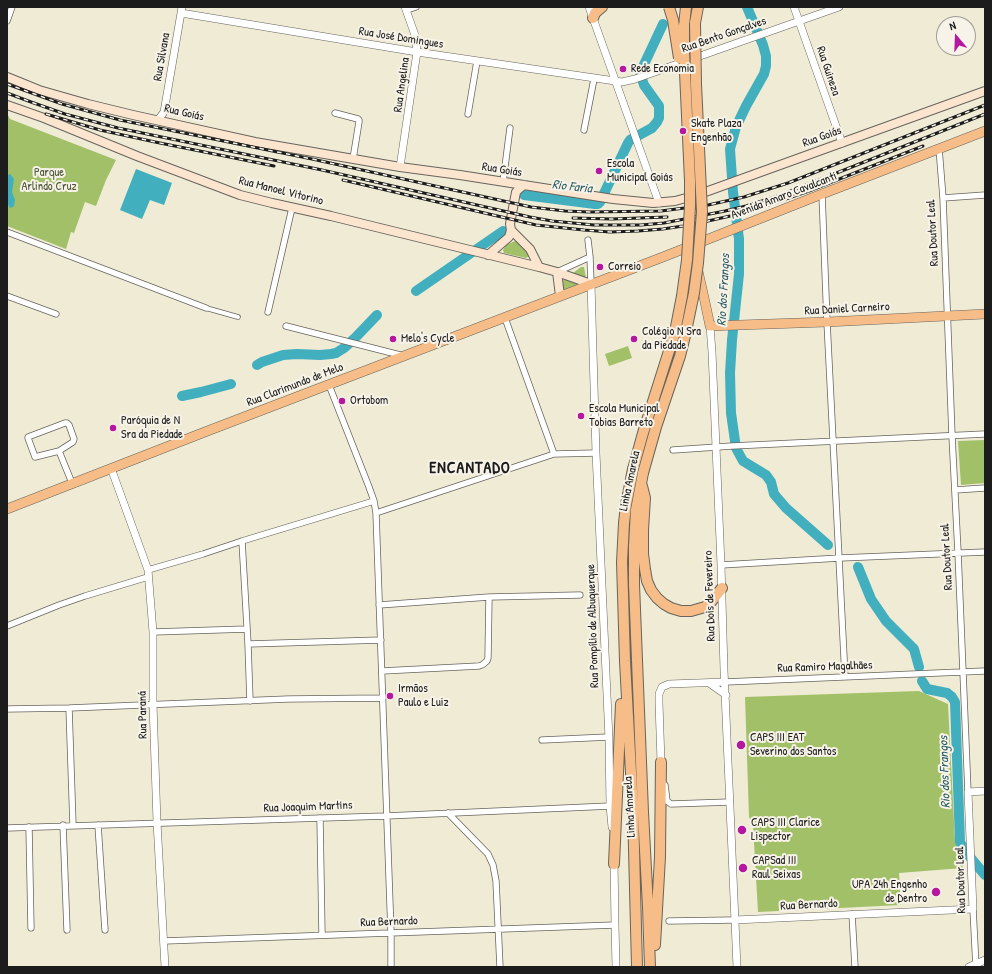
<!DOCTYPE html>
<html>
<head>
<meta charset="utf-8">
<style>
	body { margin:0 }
	#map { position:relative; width:992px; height:974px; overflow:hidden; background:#f0ebd5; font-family:"Patrick Hand",sans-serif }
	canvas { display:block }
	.frame { position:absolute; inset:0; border:8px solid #1c1c1c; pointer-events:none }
	.north { position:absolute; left:936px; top:16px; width:40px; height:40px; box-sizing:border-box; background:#f7f3e8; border:1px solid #9f9d96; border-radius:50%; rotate:341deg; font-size:11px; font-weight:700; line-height:16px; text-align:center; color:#1c1c1c }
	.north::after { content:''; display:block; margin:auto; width:14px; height:18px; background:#b5179e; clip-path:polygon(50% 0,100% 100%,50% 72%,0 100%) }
</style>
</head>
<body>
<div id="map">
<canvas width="992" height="974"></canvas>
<div class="frame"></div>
<div class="north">N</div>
</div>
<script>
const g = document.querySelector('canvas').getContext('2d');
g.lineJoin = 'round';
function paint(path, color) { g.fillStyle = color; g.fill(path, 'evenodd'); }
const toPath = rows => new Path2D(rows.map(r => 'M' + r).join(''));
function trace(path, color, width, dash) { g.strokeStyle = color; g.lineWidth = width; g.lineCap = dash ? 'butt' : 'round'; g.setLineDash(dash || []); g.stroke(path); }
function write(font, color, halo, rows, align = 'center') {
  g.font = font + ' "Patrick Hand",sans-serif'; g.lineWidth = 4; g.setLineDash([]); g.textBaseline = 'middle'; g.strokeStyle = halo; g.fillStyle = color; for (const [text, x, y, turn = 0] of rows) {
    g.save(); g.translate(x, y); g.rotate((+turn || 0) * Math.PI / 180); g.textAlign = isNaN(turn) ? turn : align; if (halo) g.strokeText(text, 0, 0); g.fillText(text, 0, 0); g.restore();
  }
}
const green = toPath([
	[7,113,10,119,116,160,106,180,96,206,85,202,74,233,71,232,66,249,7,226],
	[515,241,518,242,529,254,528,257,526,258,504,253,503,250,506,245],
	[581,267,584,267,586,278,579,286,564,291,563,290,561,282],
	[628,346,632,358,609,366,605,354],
	[985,440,985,483,961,485,958,441],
	[919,691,948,704,955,841,963,868,899,873,901,905,758,912,753,825,749,817,745,697]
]);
const water = toPath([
	[136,169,172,183,164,205,150,200,142,219,120,210],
	[10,174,14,179,12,192,15,200,14,206,11,208,9,207,9,206,7,203,7,178,8,175]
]);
const river = toPath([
	[747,7,763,45,766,56,766,66,764,74,746,106,736,127,730,149,733,192,739,239,739,274,732,340,730,373,731,413,736,448,743,461,766,475,771,482,774,494,786,508,828,545],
	[524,195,595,204,598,204,600,202,628,143,630,140,652,128,657,122,659,118,659,106,644,85,640,73,663,24],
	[416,291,503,231],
	[257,365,262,362,283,355,297,354,320,355,331,354,336,353,344,348,355,338,377,315],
	[182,396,201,392,231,384],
	[858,567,871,599,886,621,914,649,919,667],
	[922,681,927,689,947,693,952,697,955,702,960,842,964,850,985,875]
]);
const pedestrian = toPath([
	[206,308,238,317]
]);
const minor = toPath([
	[407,10,416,7],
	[7,21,12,7],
	[335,113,358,119,359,120,359,122,353,159],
	[468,114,477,61],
	[584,130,594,79],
	[939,148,943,198,952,436,958,552,968,792],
	[503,182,510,128],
	[822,194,827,322,845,677],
	[943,198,985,195],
	[7,232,206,308],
	[588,240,590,257,591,284],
	[557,272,590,257],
	[7,296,56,314],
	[268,312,292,208],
	[505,318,554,454],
	[286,326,404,356],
	[329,385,369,487,374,501,376,513,391,933,391,967],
	[65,423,67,423,69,425,74,439,73,442,59,451,35,457,28,438,28,437,65,423],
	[673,450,732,446,985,434],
	[59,451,72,483],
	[955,490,985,488],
	[376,513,554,454,596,453],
	[242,541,248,644,250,701],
	[721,565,840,558,985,552],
	[148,570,203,554,242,541,374,501],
	[379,605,489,597,580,595],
	[7,626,59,605,85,596,148,577],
	[153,632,247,629],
	[248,644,381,640],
	[382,671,479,666,482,665,487,661,488,658,489,597],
	[725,682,985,671],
	[69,708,73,825],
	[7,709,69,708,288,699,383,698],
	[542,740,609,737],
	[665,785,667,801,671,804,730,802],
	[448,813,488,854,493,865,496,881,500,967],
	[320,818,322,935],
	[63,825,67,930],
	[98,825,105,930],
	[29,827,31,928],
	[7,828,386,816,610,806],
	[973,909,976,967],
	[852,914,855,967],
	[669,921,735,920],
	[164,941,615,925]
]);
const tertiary = toPath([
	[589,7,659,203],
	[794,7,842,143],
	[181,13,417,52,622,82,635,79,839,7],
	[158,120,164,112,182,7],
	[400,167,417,52,416,38,405,7],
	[591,284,596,453,609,739,610,806,612,827],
	[710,326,712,352,716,447,721,565,724,670,737,967],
	[111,468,148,570,153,632,153,704,157,822,165,967],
	[709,683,726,695],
	[661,762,659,703,659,694,662,687,669,684,725,682],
	[614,859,615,925,616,967],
	[735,920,973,909,968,792,985,791],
	[969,967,985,960]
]);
const secondary = toPath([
	[7,77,39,90,88,104,133,115,255,142,400,167,460,175,613,199,653,203,675,201,697,195,985,91],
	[7,105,44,118,137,156,240,195,272,203,331,216,539,267,557,272,591,284],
	[511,230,530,249,539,267],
	[488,255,509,237,511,230,510,224,516,192,520,188,524,185],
	[557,272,560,296]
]);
const primary = toPath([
	[698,271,705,302,710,326,827,322,985,314],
	[7,509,210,430,663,257,822,194,985,131]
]);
const motorway = toPath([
	[593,18,595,13,602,7],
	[695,23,698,7],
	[684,25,686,7],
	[633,469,626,505,624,523,622,562,625,661,633,810,637,967],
	[643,473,636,510,634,546,634,584,643,812,648,907,650,967],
	[642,486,645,498,643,530,643,554,645,569,647,581,651,590,657,598,664,604,671,608,681,611,691,611,705,607,711,602,722,588],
	[614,864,621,704],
	[655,945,660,857,661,762]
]);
const rail = toPath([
	[7,84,62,104,120,120,312,159,531,207,565,211,589,212,661,211,708,205,744,197,788,183,985,105],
	[7,93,31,102,65,114,118,128,322,170,530,217,552,221,594,225,641,225,664,223,725,211,746,206,778,196,819,180,985,114],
	[46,114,100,130,155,142,274,166],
	[343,180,536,225,584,230,610,232,638,231,663,229,683,226,708,221,748,212,809,191,923,146],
	[573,218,612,219,667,217]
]);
const motorwayBridge = toPath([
	[669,7,673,20,679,58],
	[633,469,643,433,675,332,682,296,687,260,690,206,690,181,684,51,684,25],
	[643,473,656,427,680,356,685,336,694,293,698,263,702,212,696,84,695,23]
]);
const markers = [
	[623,69,4,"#b5179e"],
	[683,131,4,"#b5179e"],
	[599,171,4,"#b5179e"],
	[600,267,4,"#b5179e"],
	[393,339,4,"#b5179e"],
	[634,339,4,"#b5179e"],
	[342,401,4,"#b5179e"],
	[581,416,4,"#b5179e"],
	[113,428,4,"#b5179e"],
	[390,696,4,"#b5179e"],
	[741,745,5,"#b5179e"],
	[742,830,5,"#b5179e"],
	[743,868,5,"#b5179e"],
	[936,892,5,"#b5179e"]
];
const streetNames = [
	["Rua Bento Gonçalves",724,35,-19],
	["Rua José Domingues",401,38,9],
	["Rua Silvana",162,57,-80],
	["Rua Guineza",828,71,71],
	["Rua Angelina",402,85,-82],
	["Rua Goiás",184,113,13],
	["Rua Goiás",822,137,-20],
	["Rua Goiás",502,170,9],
	["Rua Manoel Vitorino",281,191,14],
	["Avenida Amaro Cavalcanti",784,196,-21],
	["Rua Doutor Leal",933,233,-93],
	["Rua Daniel Carneiro",847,309,-3],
	["Rua Clarimundo de Melo",295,385,-21],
	["Linha Amarela",630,481,-78],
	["Rua Doutor Leal",947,557,-93],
	["Rua Dois de Fevereiro",710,596,-92],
	["Rua Pompílio de Albuquerque",593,626,-92],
	["Rua Ramiro Magalhães",825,667,-2],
	["Rua Paraná",143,715,-91],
	["Rua Joaquim Martins",308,807,-2],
	["Linha Amarela",630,807,-93],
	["Rua Doutor Leal",961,880,-92],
	["Rua Bernardo",809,905,-3],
	["Rua Bernardo",389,922,-2]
];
const poiNames = [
	["Rede Economia",631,69],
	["Skate Plaza",691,124],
	["Engenhão",691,138],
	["Escola",607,164],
	["Municipal Goiás",607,178],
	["Correio",608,267],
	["Colégio N Sra",642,332],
	["da Piedade",642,346],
	["Melo's Cycle",401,339],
	["Ortobom",350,401],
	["Escola Municipal",589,409],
	["Tobias Barreto",589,423],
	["Paróquia de N",121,421],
	["Sra da Piedade",121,435],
	["Irmãos",398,689],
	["Paulo e Luiz",398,703],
	["CAPS III EAT",750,738],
	["Severino dos Santos",750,752],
	["CAPS III Clarice",751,823],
	["Lispector",751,837],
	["CAPSad III",752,861],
	["Raul Seixas",752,875],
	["UPA 24h Engenho",927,885,"right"],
	["de Dentro",927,899,"right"]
];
const parkNames = [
	["Parque",49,173],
	["Arlindo Cruz",49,187]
];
const waterNames = [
	["Rio Faria",572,187,6],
	["Rio dos Frangos",724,290,-87],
	["Rio dos Frangos",945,772,-92]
];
const districtNames = [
	["ENCANTADO",470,469]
];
paint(green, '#a1c068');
paint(water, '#42afbf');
trace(river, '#42afbf', 10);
trace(pedestrian, '#66645d', 5.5);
trace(minor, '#66645d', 7);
trace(tertiary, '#66645d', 8);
trace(secondary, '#66645d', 10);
trace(primary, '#66645d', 10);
trace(motorway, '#66645d', 12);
trace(pedestrian, '#fff', 4);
trace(minor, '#fff', 5.5);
trace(tertiary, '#fff', 7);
trace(secondary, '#fce5cf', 8);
trace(primary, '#f7bd88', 9);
trace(motorway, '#f7bd88', 10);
trace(rail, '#1c1c1c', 3);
trace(rail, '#f7f3e8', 1.5, [4.5]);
trace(motorwayBridge, '#66645d', 12, []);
trace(motorwayBridge, '#f7bd88', 10);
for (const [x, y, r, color] of markers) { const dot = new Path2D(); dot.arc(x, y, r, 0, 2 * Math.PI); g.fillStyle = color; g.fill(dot); trace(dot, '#f7f3e8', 1.5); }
write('12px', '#1c1c1c', '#f7f3e8', streetNames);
write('12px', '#1c1c1c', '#f7f3e8', poiNames, 'left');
write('12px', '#4b5537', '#f7f3e8', parkNames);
write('italic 13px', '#2d5e65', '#f7f3e8', waterNames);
g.letterSpacing = '1px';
write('bold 16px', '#1c1c1c', '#f7f3e8', districtNames);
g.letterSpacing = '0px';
</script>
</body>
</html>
